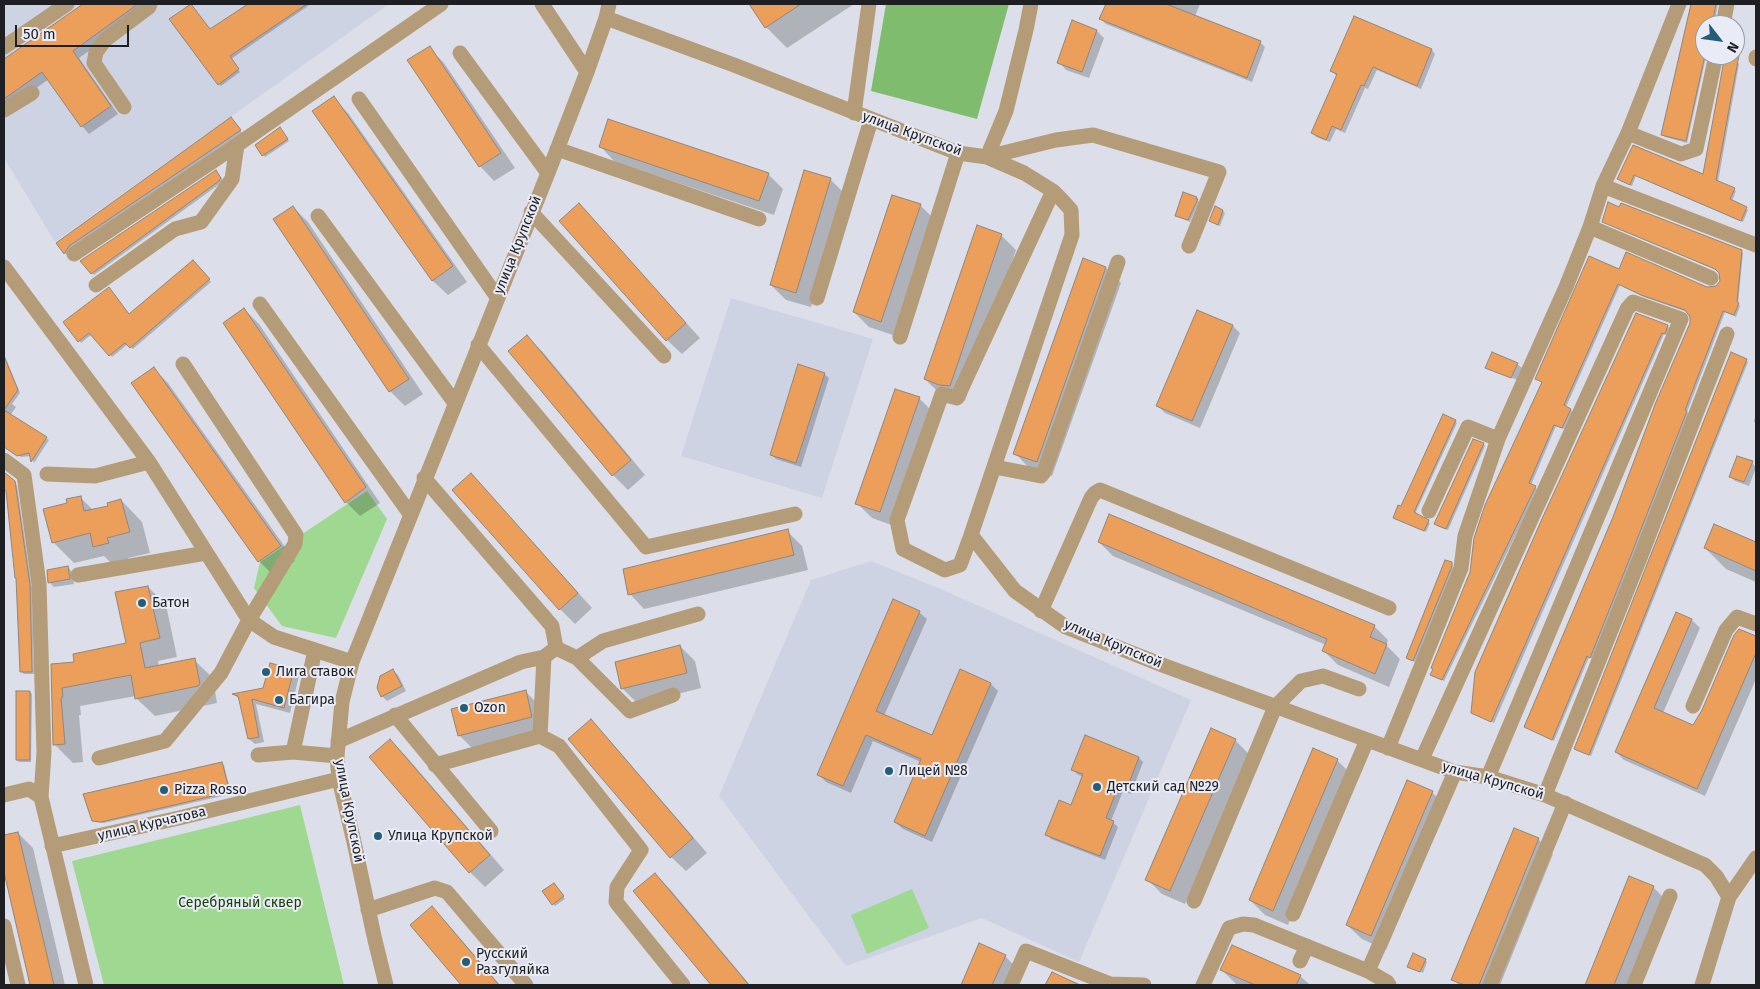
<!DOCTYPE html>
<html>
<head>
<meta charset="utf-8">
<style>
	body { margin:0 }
	#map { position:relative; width:1760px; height:989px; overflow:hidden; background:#dcdfe9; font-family:"Fira Sans",sans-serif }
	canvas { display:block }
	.frame { position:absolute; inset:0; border:5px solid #1e1f23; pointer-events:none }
	.north { position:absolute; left:1695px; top:15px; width:50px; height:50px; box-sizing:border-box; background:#e9ecf6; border:1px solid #989aa2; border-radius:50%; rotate:120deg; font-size:14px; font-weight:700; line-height:20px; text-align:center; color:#1e1f23 }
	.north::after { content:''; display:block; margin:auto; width:18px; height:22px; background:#235e76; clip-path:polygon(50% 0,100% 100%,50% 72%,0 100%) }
	.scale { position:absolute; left:15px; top:25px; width:114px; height:22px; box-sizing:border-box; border:2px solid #1e1f23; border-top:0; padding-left:6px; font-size:15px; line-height:18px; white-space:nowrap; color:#1e1f23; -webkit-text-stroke:4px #e9ecf6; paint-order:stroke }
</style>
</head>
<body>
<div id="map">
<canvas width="1760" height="989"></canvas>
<div class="frame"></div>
<div class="north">N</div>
<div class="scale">50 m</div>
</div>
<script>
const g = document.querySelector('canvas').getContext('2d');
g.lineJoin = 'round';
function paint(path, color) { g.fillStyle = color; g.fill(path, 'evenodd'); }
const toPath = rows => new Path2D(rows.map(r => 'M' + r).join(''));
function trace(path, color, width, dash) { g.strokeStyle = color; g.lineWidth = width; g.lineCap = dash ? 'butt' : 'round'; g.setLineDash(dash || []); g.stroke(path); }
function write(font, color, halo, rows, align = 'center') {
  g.font = font + ' "Fira Sans",sans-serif'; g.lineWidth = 4; g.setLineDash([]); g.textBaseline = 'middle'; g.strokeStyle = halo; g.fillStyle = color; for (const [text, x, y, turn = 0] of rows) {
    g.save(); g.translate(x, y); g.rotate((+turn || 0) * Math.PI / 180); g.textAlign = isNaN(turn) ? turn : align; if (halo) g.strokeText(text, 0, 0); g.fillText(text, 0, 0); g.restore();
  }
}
const built = toPath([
	[4,4,389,4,55,242,4,158],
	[731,298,873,339,822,498,681,456],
	[871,561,943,590,1191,700,1079,962,982,918,846,966,719,796,811,580]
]);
const green = toPath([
	[367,491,387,519,336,638,282,626,254,588,260,562],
	[300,805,344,985,104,985,72,861],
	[912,889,929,928,867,954,851,915]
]);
const forest = toPath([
	[886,4,1009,4,977,119,871,91]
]);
const shadow = toPath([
	[85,4,141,4,146,10,79,58,118,114,89,134,82,126,49,79,4,111,4,60],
	[250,4,311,4,231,59,240,72,221,86,219,84,210,31],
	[750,4,854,4,787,48,766,27],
	[1107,4,1200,4,1195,16,1260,42,1265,47,1252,82,1106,24,1101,19],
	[1692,4,1718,4,1714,25,1705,25,1705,55,1709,55,1708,58,1706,57,1687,143,1665,137,1663,135],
	[1354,17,1432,50,1435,54,1421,89,1377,70,1368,89,1365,88,1345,133,1336,129,1330,142,1316,137,1313,133,1337,76,1331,71],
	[1097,31,1104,38,1089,78,1066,70,1059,62],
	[429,48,444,63,515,168,494,181,480,166],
	[1726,55,1731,55,1739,64,1718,182,1736,191,1732,201,1748,210,1743,222,1636,176,1632,186,1618,179,1633,147,1704,176],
	[333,98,348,113,467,282,448,295,433,281,314,112],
	[233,121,242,133,71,248,66,255,65,253,57,243],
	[282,131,289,141,265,157,257,145],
	[601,147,768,174,783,189,774,215,615,162],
	[218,174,223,180,221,183,94,275,92,273],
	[830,179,845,194,811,307,786,300,771,285],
	[1196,198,1199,202,1190,222,1176,216],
	[579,205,700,338,682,354,667,340],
	[920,205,935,220,896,336,869,327,854,312],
	[293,207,308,222,423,394,405,406,390,391,275,220],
	[1223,211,1225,213,1220,226,1213,223,1211,221],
	[1603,221,1741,251,1743,253,1738,304,1740,306,1736,317,1725,312,1687,412,1689,414,1633,557,1592,659,1589,657,1554,741,1526,727,1614,518,1657,403,1692,318,1687,312,1644,297,1620,285,1566,407,1573,412,1564,429,1556,426,1531,485,1537,489,1525,516,1444,681,1431,675,1543,382,1537,379,1620,271,1707,288,1717,287,1721,282,1720,273,1718,271],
	[1001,235,1016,250,965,401,955,399,940,394,925,379],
	[193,261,211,282,133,349,128,344,112,357,92,334,81,343,65,322,129,316],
	[1106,268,1121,283,1052,476,1029,468,1015,453],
	[244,309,259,324,380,503,360,516,346,502],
	[1198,311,1233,326,1240,333,1200,428,1165,413,1158,406],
	[1636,314,1670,328,1667,335,1664,334,1494,723,1474,714],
	[527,337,542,351,645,475,628,490,613,475,509,351],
	[4,354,20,393,12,404,16,407,10,416,49,440,34,463,31,456,21,457,4,447],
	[1746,360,1748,362,1591,756,1577,751,1575,749],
	[1517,364,1522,368,1517,380,1491,369,1491,371,1487,367],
	[154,369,168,383,295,561,274,576,259,561],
	[824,374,829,378,801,467,776,459,771,454],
	[919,398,934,413,894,526,872,518,857,503],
	[1756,414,1756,424,1754,421],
	[1455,421,1457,423,1415,514,1430,523,1426,532,1397,519,1401,508],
	[1483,444,1485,446,1448,530,1437,526,1435,524],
	[1752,462,1756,468,1749,486,1735,481,1730,476],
	[4,473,17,485,32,588,34,674,24,674,21,671,18,579,7,482,4,486],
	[471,474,592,608,575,624,560,609],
	[80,497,93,510,109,506,121,500,142,522,150,553,128,558,129,564,115,567,104,556,74,563,53,542,68,504],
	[1715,526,1756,544,1756,582,1726,569,1705,548],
	[787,531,802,546,808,570,644,609,630,594],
	[1099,542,1374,626,1388,640,1386,645,1400,659,1389,687,1338,665,1324,651,1326,645,1113,556],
	[1452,563,1453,568,1415,662,1409,660,1407,658],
	[68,567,72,572,74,584,54,587,50,583],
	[148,587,166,605,177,657,158,661,159,667,194,660,213,678,217,703,155,716,136,698,136,696,80,706,81,715,79,715,83,762,73,763,54,744,52,665,76,663,128,644],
	[919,612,927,619,884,716,932,737,991,684,998,691,932,842,903,829,895,822,921,762,873,741,851,793,826,782,818,774],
	[1692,620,1700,628,1663,713,1694,727,1740,630,1756,638,1756,679,1705,796,1624,760,1616,752],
	[680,646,695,661,701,688,638,704,623,689,616,663],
	[294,670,299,676,290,713,256,704,264,742,255,744,249,739,241,700,234,695,264,689],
	[393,671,398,675,406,691,387,701,382,696],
	[525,691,540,706,546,732,474,750,459,735],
	[30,692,32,694,31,762,19,762,17,760],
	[591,721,606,736,707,853,686,871,671,857],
	[390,740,405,755,504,870,485,887,470,872],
	[1235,740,1250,755,1185,904,1162,894,1147,879],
	[1139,758,1143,762,1131,794,1123,791,1111,821,1118,827,1105,860,1051,839,1047,834,1072,806,1083,777,1077,774,1073,769],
	[1337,760,1352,775,1288,925,1265,915,1250,900],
	[222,763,224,765,231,794,104,823,95,822,93,820],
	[1408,782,1432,792,1447,807,1386,950,1362,939,1347,925],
	[18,833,33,848,65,985,31,985,6,878,4,878,4,837],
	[1538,839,1553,854,1500,985,1459,985,1453,979],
	[655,874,670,889,750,985,712,985,635,891],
	[1630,877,1653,887,1668,902,1634,985,1586,985],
	[555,886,565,899,555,906,553,904],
	[432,908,447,923,500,985,462,985,412,925],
	[980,945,1005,956,1020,971,1013,985,962,985],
	[1425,960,1427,962,1423,973,1409,966],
	[1222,970,1300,976,1310,985,1237,985]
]);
const building = toPath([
	[83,4,138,4,73,51,111,106,81,127,42,72,4,99,4,59,83,4],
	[191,4,210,29,248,4,307,4,230,56,239,69,218,85,169,19,191,4],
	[749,4,801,4,765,28,749,4],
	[1106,4,1166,4,1261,41,1247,78,1099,19,1106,4],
	[1691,4,1716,4,1712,25,1705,25,1705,55,1686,141,1661,135,1691,4],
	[1354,16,1432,49,1417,86,1373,67,1364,86,1361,85,1341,130,1332,126,1326,140,1311,133,1337,74,1330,71,1354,16],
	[1072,20,1097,30,1082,72,1057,63,1072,20],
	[430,46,501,153,479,167,407,60,430,46],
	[1725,55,1739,55,1716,180,1735,188,1730,199,1747,207,1741,221,1634,175,1630,185,1617,179,1633,145,1703,174,1725,55],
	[334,96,453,266,432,281,312,111,334,96],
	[231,117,241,130,69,246,64,254,56,243,231,117],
	[608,119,769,173,759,201,599,147,608,119],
	[280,127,288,139,262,156,255,145,280,127],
	[216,170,221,178,219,181,91,274,80,261,216,170],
	[804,170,831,178,796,293,770,285,804,170],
	[1183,192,1197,197,1196,199,1198,199,1188,220,1175,216,1183,192],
	[892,195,921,204,881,322,853,312,892,195],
	[1608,202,1619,207,1621,203,1742,250,1737,302,1739,303,1734,315,1723,311,1685,410,1687,411,1631,555,1590,658,1587,656,1552,740,1524,727,1613,517,1656,402,1690,323,1690,317,1685,310,1641,295,1618,284,1564,405,1571,409,1562,428,1554,425,1529,483,1536,486,1442,680,1430,675,1433,669,1431,668,1470,572,1474,538,1485,505,1542,382,1535,379,1589,256,1619,269,1626,252,1707,287,1716,286,1720,281,1719,273,1715,269,1602,222,1608,202],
	[579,203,686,323,666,341,559,221,579,203],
	[293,206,409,379,389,392,273,219,293,206],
	[1215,206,1223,210,1218,225,1209,221,1215,206],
	[977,225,1002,234,950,386,939,385,924,379,977,225],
	[1083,258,1106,267,1037,462,1013,454,1083,258],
	[193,260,210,279,130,348,125,343,109,356,89,333,78,342,63,322,109,287,129,314,193,260],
	[244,308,366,487,345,503,223,323,244,308],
	[1197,310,1233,325,1192,421,1156,406,1197,310],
	[1636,313,1668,325,1665,334,1662,333,1491,722,1471,713,1475,672,1541,521,1636,313],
	[527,335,631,460,612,476,508,351,527,335],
	[1492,352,1518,363,1511,378,1485,368,1492,352],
	[1731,352,1747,359,1589,755,1574,749,1731,352],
	[4,356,18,390,4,410,47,437,31,462,29,453,17,456,4,447,4,356],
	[798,364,825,373,796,463,770,455,798,364],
	[154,367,281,546,258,562,131,383,154,367],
	[895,389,920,397,880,512,855,504,895,389],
	[1443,414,1456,420,1414,512,1429,520,1424,531,1393,518,1398,505,1401,506,1443,414],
	[1473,439,1484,443,1446,529,1434,524,1473,439],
	[1737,456,1753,461,1744,482,1729,477,1737,456],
	[4,472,15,481,30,585,32,672,20,672,16,578,15,578,6,491,4,489,4,472],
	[471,473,578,593,559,610,452,490,471,473],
	[81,496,84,511,108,506,107,503,121,499,130,532,107,538,109,543,93,547,90,533,52,543,43,509,67,503,66,499,81,496],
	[1109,514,1375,625,1370,637,1387,644,1375,674,1322,651,1327,639,1098,542,1109,514],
	[1714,524,1756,542,1756,571,1704,548,1714,524],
	[788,529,794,555,628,595,623,569,788,529],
	[1445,560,1452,562,1452,566,1413,661,1406,658,1445,560],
	[68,566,70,579,48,583,47,570,68,566],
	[148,586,160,638,140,643,145,668,195,658,200,684,198,686,135,699,131,675,62,688,63,697,61,698,65,744,53,745,51,664,74,662,73,654,126,643,115,592,148,586],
	[893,599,920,611,876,711,932,735,960,669,991,683,925,836,894,822,921,759,866,735,843,786,817,775,893,599],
	[1676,612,1692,619,1654,708,1693,725,1702,710,1734,635,1739,629,1756,636,1756,653,1697,789,1615,752,1676,612],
	[680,645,687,673,621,689,615,662,680,645],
	[270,663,294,669,284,708,252,699,259,737,248,739,238,696,232,694,263,688,270,663],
	[393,669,402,686,381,697,377,688,380,676,393,669],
	[526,690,532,717,458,736,451,709,526,690],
	[16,691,30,691,30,760,16,760,16,691],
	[591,719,693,838,670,858,568,739,591,719],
	[1211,728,1236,739,1170,891,1145,880,1211,728],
	[1085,735,1139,757,1126,791,1118,787,1106,818,1114,821,1100,856,1045,835,1059,800,1071,805,1083,774,1071,770,1085,735],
	[390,739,490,855,469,873,369,757,390,739],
	[1313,748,1338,759,1273,911,1249,900,1313,748],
	[222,762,230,792,101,822,92,821,83,794,222,762],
	[1407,780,1433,791,1371,936,1346,925,1407,780],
	[1514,828,1539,838,1479,985,1465,985,1451,980,1514,828],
	[18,832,54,985,30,985,4,872,4,835,18,832],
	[655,873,749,985,711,985,633,891,655,873],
	[1629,876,1654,886,1614,985,1585,985,1629,876],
	[554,883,564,896,552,905,542,891,554,883],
	[432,906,499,985,461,985,410,925,432,906],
	[979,943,1006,955,992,985,961,985,979,943],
	[1232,945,1301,975,1296,985,1255,985,1220,970,1232,945],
	[1413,953,1426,959,1420,972,1407,967,1413,953],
	[1052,972,1080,985,1045,985,1052,972]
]);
const minor = toPath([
	[542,4,587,72],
	[606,18,734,65,958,153,987,157,1024,173,1053,191,1061,199,1071,210,1072,235,971,535,1015,591,1066,627,1165,666,1455,772,1488,777,1545,795,1705,865,1716,876,1729,897,1702,985],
	[1723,25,1727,4],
	[4,47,67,4],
	[460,53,548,173],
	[1756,57,1756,59],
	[359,99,497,297],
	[124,107,94,63,96,52,105,40,149,7,150,4],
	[4,110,32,93],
	[854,113,869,4],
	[1628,133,1681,154,1696,149,1716,55],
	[557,149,759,219],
	[987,157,1056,140,1093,135,1219,172,1189,246],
	[987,157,1006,111,1026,30,1031,4],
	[1603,186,1756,245],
	[531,212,664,356],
	[318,216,455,403],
	[1590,227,1711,278],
	[74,254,237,145,441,4],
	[4,267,149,462,249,620,274,637,352,662],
	[96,285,175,229,201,222,232,179,237,145],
	[817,298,871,120],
	[260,304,410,514],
	[900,337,958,153],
	[478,345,646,547,795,514],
	[4,460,24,475,39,584,44,752,41,797],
	[995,467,1041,476,1044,472,1118,262],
	[47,474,95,476,149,462],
	[1429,511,1468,427,1498,439],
	[971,535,960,565,945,570,903,549,897,520,942,394,957,398,1053,191],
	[78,575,206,553],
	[1041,611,1091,498,1095,493,1100,490,1389,608],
	[556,648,577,658,630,711,673,695],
	[577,658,603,641,698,614],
	[1693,706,1726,630,1737,617,1756,624],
	[395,715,491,831],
	[540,736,559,746,641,850,617,887,616,902,683,985],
	[338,741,521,662,544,657,556,648,552,626,424,478],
	[1388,748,1461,568,1465,536,1498,439,1566,287,1590,227,1603,186,1628,133,1679,4],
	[293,752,315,650],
	[258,755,293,752,337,756],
	[99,758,165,741,221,673,249,620,295,544,296,535,183,364],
	[1422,759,1627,309,1633,302,1681,319,1488,777],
	[435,765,540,736,544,657],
	[4,795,29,789,41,797,86,985],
	[1545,795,1640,558,1727,334],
	[52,846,179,818,339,779],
	[1729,897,1756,858],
	[1194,901,1275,707,1301,681,1323,676,1359,689],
	[368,910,435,888,447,892,526,985],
	[1293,914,1367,740],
	[4,926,18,985],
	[1300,961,1307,946],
	[1368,971,1387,982,1389,985],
	[386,985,374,936,354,842,339,779,337,756,342,702,352,662,548,173,587,72,606,18,609,4],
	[1011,985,1026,951,1110,984],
	[1110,985,1110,984,1144,985],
	[1203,985,1229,928,1243,924,1254,925,1368,971,1455,772],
	[1490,985,1565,803],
	[1634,985,1670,896]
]);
const markers = [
	[142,603,5,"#235e76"],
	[266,672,5,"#235e76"],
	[279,700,5,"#235e76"],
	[464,708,5,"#235e76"],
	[889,771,5,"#235e76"],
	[1097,787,5,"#235e76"],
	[164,790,5,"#235e76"],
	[378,836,5,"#235e76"],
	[466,962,5,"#235e76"]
];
const streetNames = [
	["улица Крупской",912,134,20],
	["улица Крупской",518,245,-68],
	["улица Крупской",1113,644,23],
	["улица Крупской",1493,781,16],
	["улица Крупской",349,811,79],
	["улица Курчатова",152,824,-13]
];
const poiNames = [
	["Батон",152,603],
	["Лига ставок",276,672],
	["Багира",289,700],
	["Ozon",474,708],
	["Лицей №8",899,771],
	["Детский сад №29",1107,787],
	["Pizza Rosso",174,790],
	["Улица Крупской",388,836],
	["Русский",476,954],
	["Разгуляйка",476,970]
];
const parkNames = [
	["Серебряный сквер",240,903]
];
paint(built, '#cdd3e3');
paint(green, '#9fd890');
paint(forest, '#7fbc6e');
paint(shadow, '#0003');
paint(building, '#eb9f5a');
trace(building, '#8e867f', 1);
trace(minor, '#b59c79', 15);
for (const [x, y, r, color] of markers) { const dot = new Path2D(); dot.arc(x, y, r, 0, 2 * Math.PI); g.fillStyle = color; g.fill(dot); trace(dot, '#e9ecf6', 2); }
write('14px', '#1e1f23', '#e9ecf6', streetNames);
write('14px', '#1e1f23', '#e9ecf6', poiNames, 'left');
write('14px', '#18400a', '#e9ecf6', parkNames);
</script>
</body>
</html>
